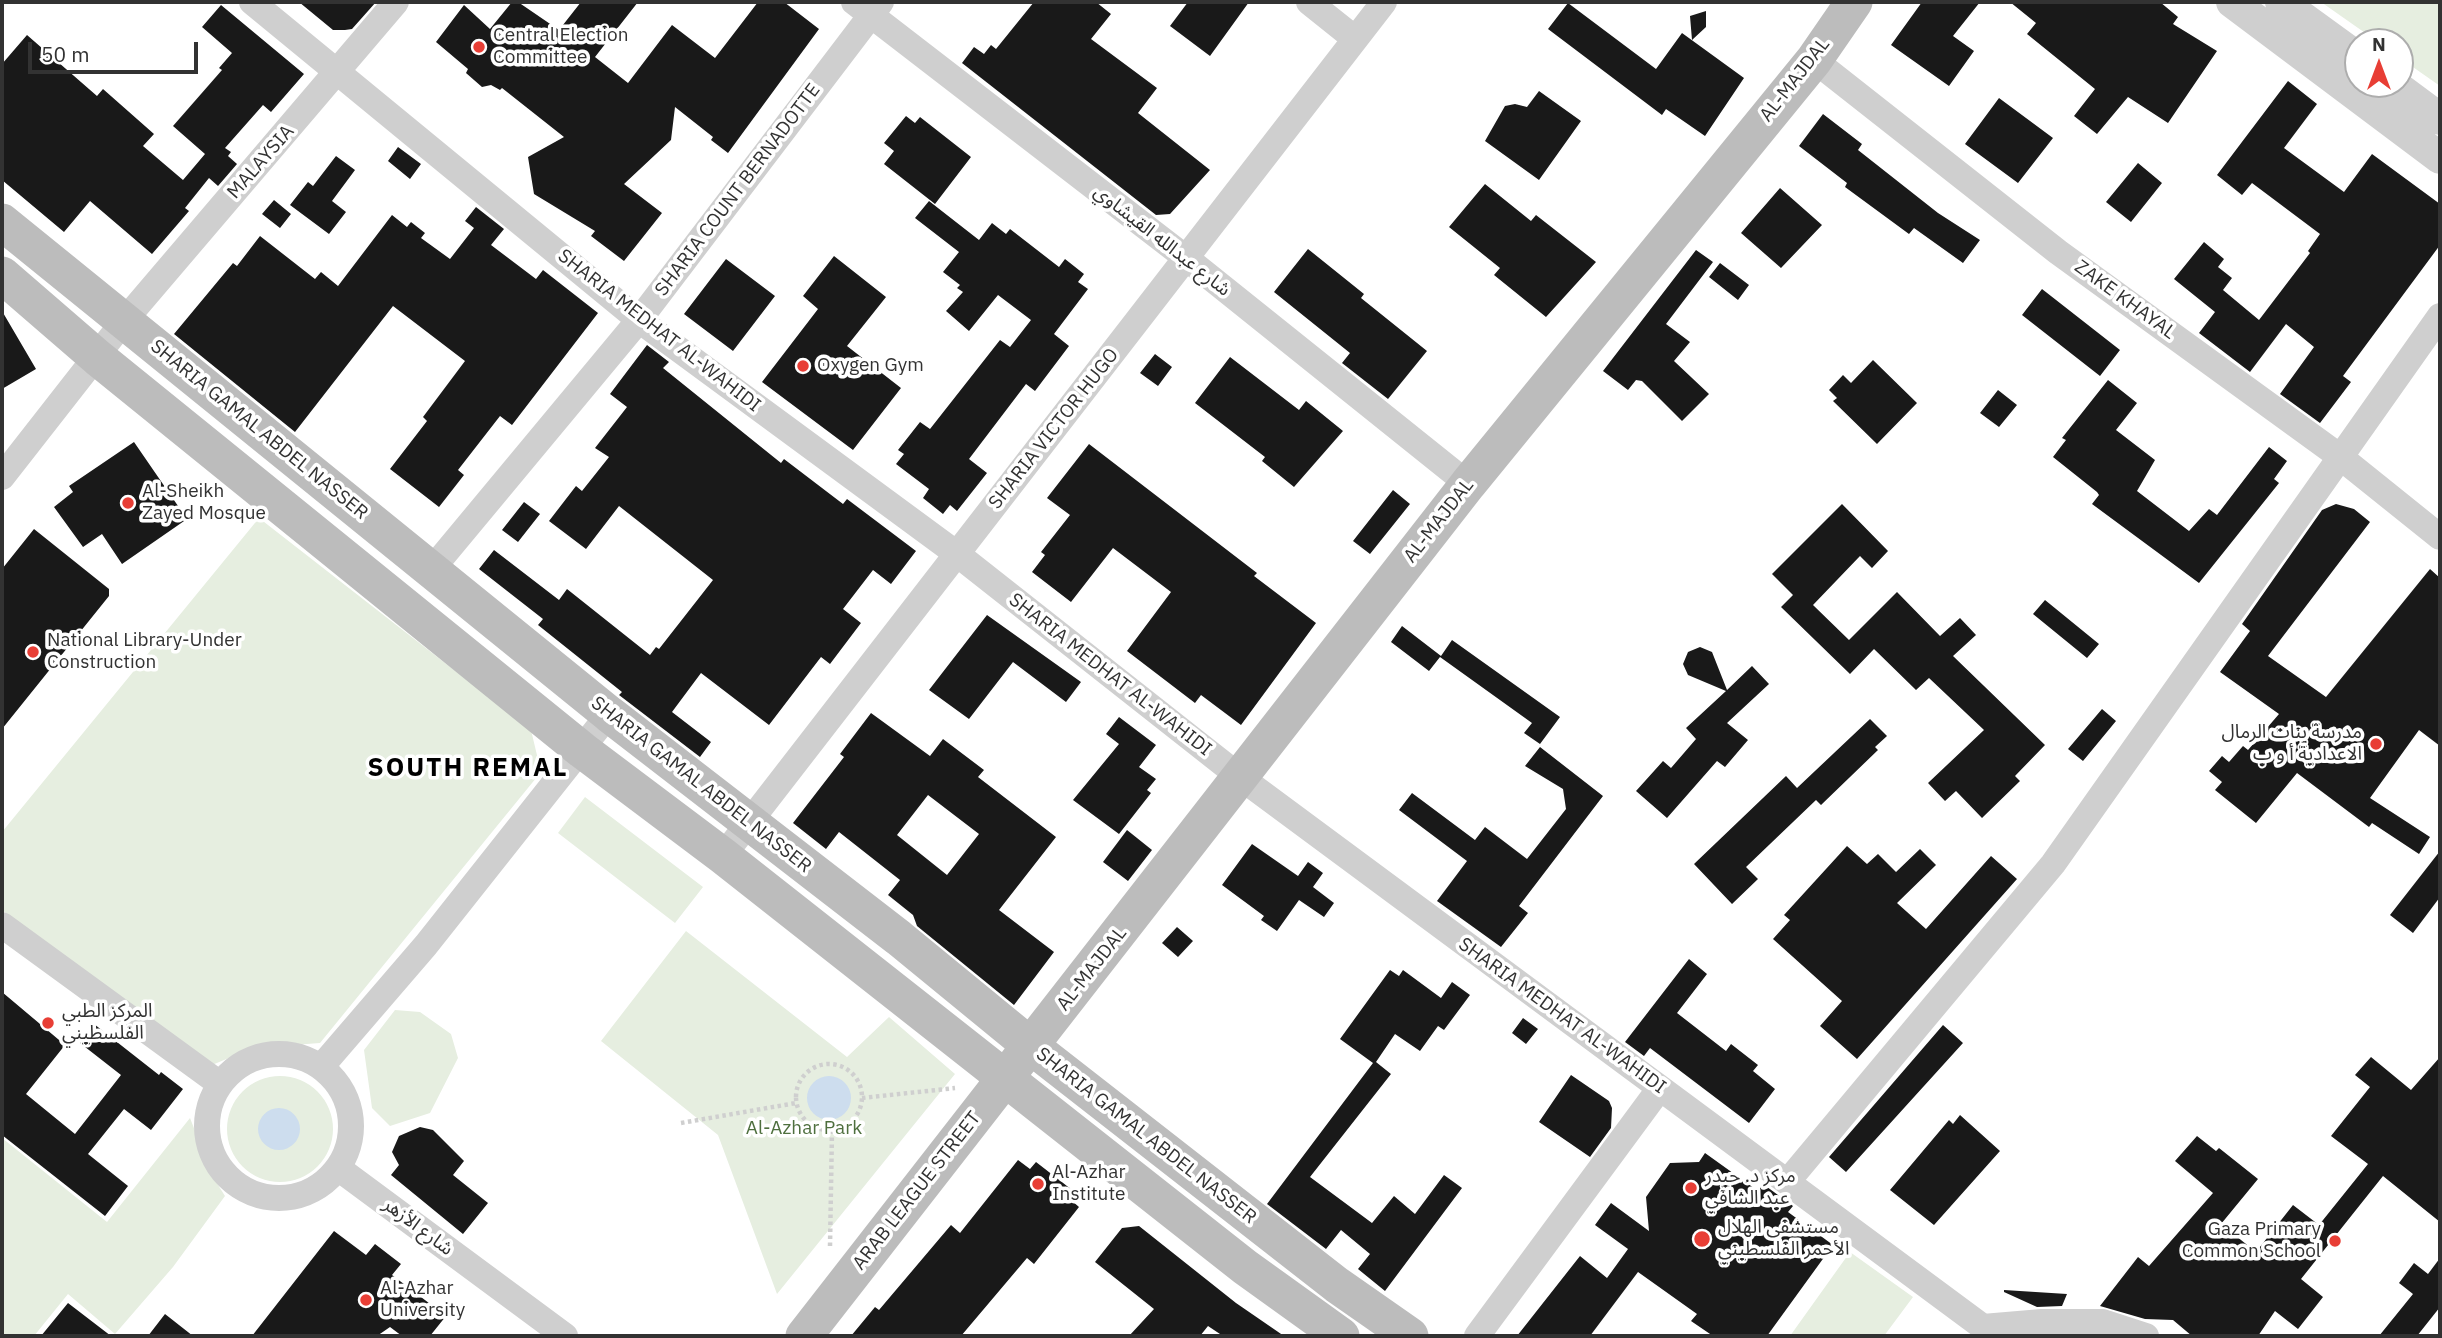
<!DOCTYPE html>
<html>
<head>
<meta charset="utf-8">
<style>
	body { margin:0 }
	#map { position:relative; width:2442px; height:1338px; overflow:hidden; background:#fff; font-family:"IBM Plex Sans",sans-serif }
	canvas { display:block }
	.frame { position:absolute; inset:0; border:4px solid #323232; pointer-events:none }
	.north { position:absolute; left:2344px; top:28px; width:70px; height:70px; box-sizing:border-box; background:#fff; border:2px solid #adadad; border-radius:50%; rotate:0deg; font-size:19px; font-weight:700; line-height:28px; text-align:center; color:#323232 }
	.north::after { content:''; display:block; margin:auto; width:24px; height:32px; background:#e83e35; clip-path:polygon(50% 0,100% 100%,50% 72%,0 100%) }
	.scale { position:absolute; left:28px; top:42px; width:170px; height:32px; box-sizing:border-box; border:4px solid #323232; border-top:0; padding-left:9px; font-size:21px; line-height:24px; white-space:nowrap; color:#323232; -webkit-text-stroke:5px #fff; paint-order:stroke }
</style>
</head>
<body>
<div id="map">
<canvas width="2442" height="1338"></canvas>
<div class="frame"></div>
<div class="north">N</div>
<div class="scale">50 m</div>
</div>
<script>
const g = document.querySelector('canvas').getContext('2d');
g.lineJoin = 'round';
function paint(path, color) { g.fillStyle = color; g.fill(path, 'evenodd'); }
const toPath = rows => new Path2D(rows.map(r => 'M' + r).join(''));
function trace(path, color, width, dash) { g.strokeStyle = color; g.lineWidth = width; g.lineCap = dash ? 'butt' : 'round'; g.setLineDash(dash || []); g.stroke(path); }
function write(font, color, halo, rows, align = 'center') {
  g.font = font + ' "IBM Plex Sans","Noto Sans Arabic",sans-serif'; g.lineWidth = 7; g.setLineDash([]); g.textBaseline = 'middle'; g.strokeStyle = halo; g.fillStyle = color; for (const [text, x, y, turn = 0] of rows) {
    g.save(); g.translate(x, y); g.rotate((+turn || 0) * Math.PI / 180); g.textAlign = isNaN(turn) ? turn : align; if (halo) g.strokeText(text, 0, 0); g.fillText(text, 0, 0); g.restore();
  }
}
const green = toPath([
	[2321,2,2440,2,2440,86,2400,58,2400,42,2378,42],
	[259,518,531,730,541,772,320,1043,253,1048,212,1065,2,910,2,832],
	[585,797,703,887,675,923,558,833],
	[686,931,847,1057,889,1017,955,1074,777,1294,718,1135,601,1041],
	[395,1010,420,1012,451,1034,458,1058,430,1113,390,1126,372,1108,364,1050],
	'227 1129a53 53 0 1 1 106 0a53 53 0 1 1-106 0Z',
	[190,1118,213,1177,225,1196,173,1267,115,1334,68,1294,34,1336,2,1336,2,1138,107,1222],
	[1850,1252,1913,1297,1884,1336,1790,1336]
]);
const water = toPath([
	'807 1098a22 22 0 1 1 44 0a22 22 0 1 1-44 0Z',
	'258 1129a21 21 0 1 1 42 0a21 21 0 1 1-42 0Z'
]);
const building = toPath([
	[299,2,376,2,352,29,345,30,333,30],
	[512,2,518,2,559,30,581,2,638,2,595,57,628,83,672,25,715,58,758,2,784,2,819,29,728,153,711,140,713,137,675,107,671,140,624,184,662,213,624,261,591,236,595,231,534,194,528,157,564,137,502,88,500,90,491,85,482,87,466,73,468,69,436,42,464,5,490,29],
	[1034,2,1096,2,1111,14,1091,39,1157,88,1138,113,1210,170,1170,214,1156,215,962,63,974,47,984,54,991,45,996,49],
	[1188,2,1249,2,1210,56,1170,26],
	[1922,2,1980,2,1953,36,1974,51,1949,86,1891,45],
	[2010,2,2160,2,2178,17,2173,24,2217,51,2168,123,2128,97,2097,134,2074,116,2095,89,2027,34,2036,23],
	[1568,3,1656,69,1682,33,1744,78,1705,136,1666,109,1662,115,1548,29],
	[221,5,304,74,271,112,263,105,225,148,231,152,228,156,237,164,218,186,209,178,185,208,189,211,152,254,90,201,64,232,2,180,2,64,27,35,97,96,103,89,154,134,143,146,183,180,205,154,173,126,222,70,219,68,232,53,202,27],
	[1706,11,1706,27,1692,40,1690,16],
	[2288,81,2317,104,2284,148,2344,192,2372,154,2440,204,2440,245,2343,376,2351,382,2320,423,2280,394,2314,347,2286,324,2250,372,2199,333,2215,312,2174,279,2204,242,2224,259,2218,267,2232,278,2223,290,2259,320,2310,253,2308,251,2320,234,2252,183,2242,195,2217,175],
	[1539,91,1581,121,1539,180,1485,141,1505,106,1515,104,1527,107],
	[1999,98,2053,138,2018,183,1965,144],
	[1823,114,1862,144,1858,150,1938,213,1980,240,1963,263,1914,228,1909,234,1845,187,1847,183,1799,146],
	[906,116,915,123,920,117,971,157,935,204,884,164,894,151,884,143],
	[398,147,421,164,410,179,388,161],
	[336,156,355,170,332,201,346,212,329,234,290,205,308,182,313,186],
	[2138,163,2162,183,2131,222,2106,202],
	[1485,184,1531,221,1536,215,1596,262,1546,317,1494,275,1500,268,1449,227],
	[1780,188,1822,225,1781,268,1741,233],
	[274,200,291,214,280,228,262,214],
	[929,201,979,240,992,223,1006,234,1010,229,1059,267,1065,259,1084,274,1078,282,1088,289,1054,334,1069,346,1035,391,1026,384,969,459,987,473,957,511,950,505,943,514,923,498,929,489,896,464,904,454,898,450,920,422,930,429,1000,340,1010,347,1031,320,998,295,969,331,946,311,963,292,957,288,960,285,943,272,959,252,915,218],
	[476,207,504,229,491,245,536,279,543,270,598,313,512,425,500,416,458,470,464,475,439,507,390,469,427,421,423,417,465,361,393,306,295,432,174,334,233,263,237,266,260,236,315,279,321,272,338,286,392,215,407,227,411,222,425,233,421,238,450,259,474,228,465,221],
	[1308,249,1364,294,1361,298,1427,351,1388,399,1342,363,1350,353,1274,292],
	[1696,250,1713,262,1666,324,1690,342,1674,361,1709,394,1682,421,1642,381,1636,380,1628,390,1603,371],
	[834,256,886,297,847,346,901,388,853,450,762,382,818,309,803,296],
	[726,259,775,296,733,351,684,314],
	[1720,263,1749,285,1738,300,1709,277],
	[2042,289,2120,350,2100,376,2022,315],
	[2,311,36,369,2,389],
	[647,345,669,362,663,368,781,463,784,459,843,504,847,499,916,551,891,584,873,570,843,609,861,623,830,664,821,657,769,725,701,673,672,712,711,742,700,757,619,695,622,692,538,625,543,619,479,569,494,550,559,600,567,589,650,655,656,647,659,649,713,580,619,506,586,549,549,521,576,486,582,491,609,457,595,448,627,407,610,394],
	[1155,354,1172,367,1158,386,1140,373],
	[1230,357,1299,410,1306,401,1343,431,1294,487,1262,461,1265,457,1195,403],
	[1873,360,1917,403,1877,444,1833,401,1837,398,1829,390,1843,375,1851,383],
	[2108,380,2137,403,2116,430,2155,460,2137,491,2189,531,2209,509,2217,515,2269,447,2287,461,2274,479,2279,483,2199,583,2092,504,2099,495,2097,492,2053,457,2066,440,2062,438],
	[1998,390,2017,405,1999,427,1980,413],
	[134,442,187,519,122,564,102,534,83,547,54,507,73,492,69,486],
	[1089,444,1257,573,1254,576,1316,623,1241,725,1201,695,1195,703,1127,651,1171,592,1113,548,1071,602,1032,572,1045,555,1041,552,1070,515,1047,498],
	[1393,490,1410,504,1370,554,1353,541],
	[524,502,540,514,518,542,502,530],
	[1842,504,1888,551,1872,568,1860,556,1813,605,1849,640,1897,592,1940,636,1960,618,1976,635,1953,656,2045,745,2015,776,2020,781,1982,818,1956,791,1945,801,1928,783,1984,730,1929,678,1916,690,1874,649,1850,674,1781,607,1793,595,1772,574],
	[2336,504,2354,509,2370,522,2268,656,2326,697,2430,569,2440,578,2440,746,2419,730,2370,798,2430,837,2419,854,2372,823,2369,827,2297,773,2256,823,2215,790,2222,782,2209,771,2222,756,2229,762,2243,746,2248,750,2279,714,2220,672,2250,631,2242,624,2322,510],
	[34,529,109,589,109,596,2,729,2,569],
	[2045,600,2099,644,2087,658,2033,614],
	[987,615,1081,682,1066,702,1013,662,969,719,929,690],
	[1402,626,1441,656,1452,640,1560,717,1540,744,1524,733,1532,723,1440,657,1429,671,1391,642],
	[1700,647,1712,652,1727,690,1752,666,1769,684,1727,723,1748,740,1725,767,1717,761,1667,818,1636,791,1663,761,1671,768,1696,739,1686,728,1726,691,1688,675,1683,664,1688,652],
	[2102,709,2116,721,2083,761,2068,749],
	[871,713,930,756,943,739,984,770,978,777,1056,837,999,910,1054,952,1014,1005,917,926,913,915,888,895,900,880,839,832,826,849,793,823,844,757,840,754],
	[928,795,979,834,947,875,897,835],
	[1119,717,1156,745,1139,767,1156,779,1147,790,1151,793,1119,834,1073,800,1119,744,1106,734],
	[1870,719,1887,736,1875,747,1878,750,1821,805,1816,800,1746,867,1758,879,1732,904,1694,864,1786,776,1797,788],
	[1540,747,1603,796,1519,906,1528,913,1501,947,1437,901,1467,861,1399,810,1412,793,1475,840,1485,827,1527,859,1566,809,1563,789,1525,766],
	[1127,830,1152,850,1128,881,1103,862],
	[1252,844,1298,876,1308,862,1323,873,1313,887,1334,903,1324,917,1299,900,1277,931,1261,920,1264,916,1222,885],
	[1847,846,1867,864,1878,854,1896,872,1920,849,1936,865,1897,903,1926,929,1991,856,2017,879,1857,1059,1820,1026,1842,1001,1773,939,1790,920,1784,915],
	[2440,851,2440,897,2413,933,2390,915],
	[1177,927,1193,941,1178,957,1162,943],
	[1689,959,1707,974,1677,1013,1726,1051,1731,1044,1758,1065,1753,1071,1775,1089,1749,1123,1650,1048,1644,1056,1625,1042],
	[1390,970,1399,976,1403,970,1441,998,1452,982,1470,995,1444,1030,1438,1026,1420,1051,1395,1034,1376,1062,1391,1074,1310,1177,1372,1223,1394,1196,1415,1214,1444,1175,1462,1188,1385,1291,1358,1269,1370,1254,1341,1230,1326,1249,1267,1204,1373,1063,1340,1039],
	[2,992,65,1045,26,1094,75,1134,121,1075,80,1043,94,1024,159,1075,161,1072,183,1089,151,1130,124,1109,88,1154,128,1186,105,1216,2,1135],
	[1523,1018,1538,1029,1526,1044,1512,1033],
	[1943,1025,1963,1043,1846,1172,1829,1157],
	[2371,1057,2411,1090,2440,1057,2440,1222,2383,1176,2301,1279,2323,1297,2298,1329,2275,1311,2258,1336,2192,1336,2173,1320,2145,1319,2100,1306,2138,1257,2149,1266,2213,1193,2175,1161,2197,1136,2216,1151,2219,1148,2258,1179,2221,1224,2256,1252,2293,1205,2319,1225,2368,1164,2331,1136,2370,1087,2355,1075],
	[1571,1075,1609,1101,1612,1108,1611,1128,1590,1157,1539,1122],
	[1960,1115,2000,1151,1934,1225,1890,1190,1949,1120,1953,1124],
	[420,1127,433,1130,464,1161,453,1175,488,1203,463,1234,391,1175,399,1165,392,1152,399,1136],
	[1705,1153,1758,1191,1763,1184,1793,1206,1788,1212,1833,1245,1767,1336,1713,1336,1691,1321,1697,1314,1638,1272,1590,1336,1517,1336,1580,1256,1607,1278,1628,1249,1595,1225,1611,1203,1649,1231,1646,1197,1670,1163,1699,1162],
	[1018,1160,1030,1169,1036,1162,1076,1193,1071,1200,1079,1207,1034,1264,1027,1258,961,1336,851,1336,875,1307,879,1310,951,1225,960,1233],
	[1139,1226,1236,1303,1284,1336,1223,1336,1208,1326,1200,1336,1129,1336,1154,1309,1095,1262,1122,1228],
	[334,1231,366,1255,375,1244,401,1264,392,1275,446,1316,430,1336,402,1336,390,1327,377,1336,252,1336],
	[2440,1258,2440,1307,2417,1336,2379,1336,2413,1294,2399,1283,2414,1263,2428,1274],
	[2004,1290,2067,1294,2062,1306,2037,1307,2004,1292],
	[68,1303,111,1336,41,1336],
	[165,1314,193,1336,148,1336]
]);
const path = toPath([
	'796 1097a33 33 0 1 1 66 0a33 33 0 1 1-66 0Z',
	[862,1098,955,1088],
	[681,1123,796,1103],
	[830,1246,832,1130]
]);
const minor = toPath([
	[252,2,639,320,957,554,1240,777,1995,1336],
	[854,2,1186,258,1468,484],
	[1309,2,1354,38],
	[1814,60,2058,252,2339,456,2440,537],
	[2,477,124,321,396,2],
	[432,569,639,320,881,2],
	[723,856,1384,2],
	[2,925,220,1084],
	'207 1126a72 72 0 1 1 144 0a72 72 0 1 1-144 0Z',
	[321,1067,426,945,609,714],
	[338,1168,565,1336],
	[1788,1181,2053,864,2440,316],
	[1983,1327,2042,1322,2103,1322,2146,1336],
	[1477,1336,1660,1088]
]);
const tertiary = toPath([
	[2232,2,2440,158],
	[2281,2,2358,58],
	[2393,84,2440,119]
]);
const secondary = toPath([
	[2,222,609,714,899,938,1032,1047,1337,1285,1410,1336],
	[2,275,98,358,582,750,723,856,1245,1267,1341,1336],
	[804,1336,1468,484,1814,60,1854,2]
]);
const markers = [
	[479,47,7,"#e83e35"],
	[803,366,7,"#e83e35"],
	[128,503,7,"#e83e35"],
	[33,652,7,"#e83e35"],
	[2376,744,7,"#e83e35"],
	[48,1023,7,"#e83e35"],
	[1038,1184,7,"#e83e35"],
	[1691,1188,7,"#e83e35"],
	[1702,1239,9,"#e83e35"],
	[2335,1241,7,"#e83e35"],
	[366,1300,7,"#e83e35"]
];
const poiNames = [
	["Central Election",493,36],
	["Committee",493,58],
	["Oxygen Gym",817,366],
	["Al-Sheikh",142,492],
	["Zayed Mosque",142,514],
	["National Library-Under",47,641],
	["Construction",47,663],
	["مدرسة بنات الرمال",2362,733,"right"],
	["الاعدادية أ و ب",2362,755,"right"],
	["المركز الطبي",62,1012],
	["الفلسطيني",62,1034],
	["Al-Azhar",1052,1173],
	["Institute",1052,1195],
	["مركز د. حيدر",1705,1177],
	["عبد الشافي",1705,1199],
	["مستشفى الهلال",1718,1228],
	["الأحمر الفلسطيني",1718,1250],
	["Gaza Primary",2321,1230,"right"],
	["Common School",2321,1252,"right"],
	["Al-Azhar",380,1289],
	["University",380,1311]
];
const streetNames = [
	["AL-MAJDAL",1795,80,-52],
	["MALAYSIA",261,162,-49],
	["SHARIA COUNT BERNADOTTE",738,190,-53],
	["شارع عبدالله القيشاوي",1162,241,38],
	["ZAKE KHAYAL",2125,300,36],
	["SHARIA MEDHAT AL-WAHIDI",659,331,38],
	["SHARIA VICTOR HUGO",1054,429,-52],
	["SHARIA GAMAL ABDEL NASSER",259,430,39],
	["AL-MAJDAL",1439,521,-52],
	["SHARIA MEDHAT AL-WAHIDI",1110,675,38],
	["SHARIA GAMAL ABDEL NASSER",701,785,38],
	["AL-MAJDAL",1092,969,-52],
	["SHARIA MEDHAT AL-WAHIDI",1562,1016,36],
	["SHARIA GAMAL ABDEL NASSER",1146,1136,38],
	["ARAB LEAGUE STREET",917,1191,-52],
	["شارع الأزهر",418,1227,37]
];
const parkNames = [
	["Al-Azhar Park",804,1129]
];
const districtNames = [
	["SOUTH REMAL",468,768]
];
paint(green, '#e6eee0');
paint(water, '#cdddee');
paint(building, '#191919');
trace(path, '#cfcfcf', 4.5, [3.5, 3.5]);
trace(minor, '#cfcfcf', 26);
trace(tertiary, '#cfcfcf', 32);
trace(secondary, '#bcbcbc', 37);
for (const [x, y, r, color] of markers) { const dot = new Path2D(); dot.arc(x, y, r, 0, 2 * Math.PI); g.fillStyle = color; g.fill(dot); trace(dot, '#fff', 2.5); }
write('19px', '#323232', '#fff', poiNames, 'left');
write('19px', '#323232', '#fff', streetNames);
write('19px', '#4e6f3e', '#fff', parkNames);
g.letterSpacing = '2px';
write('bold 26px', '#000', '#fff', districtNames);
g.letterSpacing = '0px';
</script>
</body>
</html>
